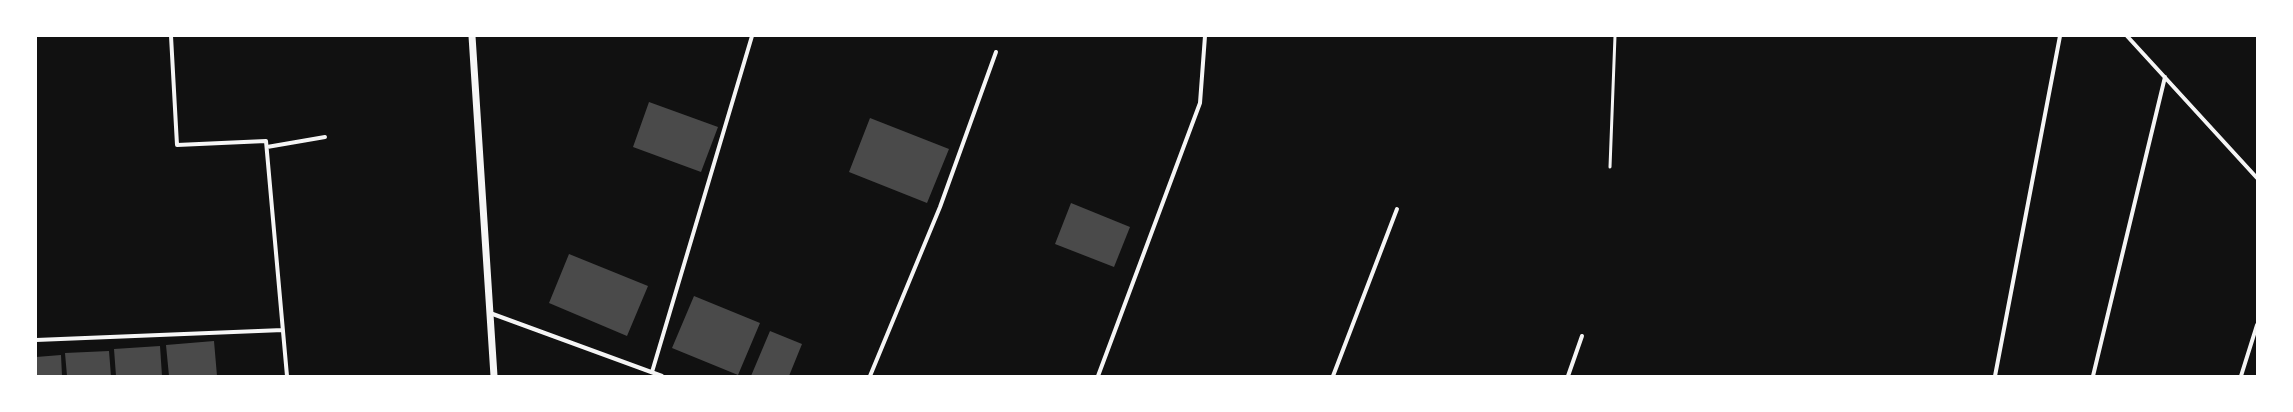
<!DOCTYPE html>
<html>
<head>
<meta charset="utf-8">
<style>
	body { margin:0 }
	#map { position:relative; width:2293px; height:412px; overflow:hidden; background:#111; font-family:Raleway,sans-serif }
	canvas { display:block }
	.frame { position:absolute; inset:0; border:37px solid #fff; pointer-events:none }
</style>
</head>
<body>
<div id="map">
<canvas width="2293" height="412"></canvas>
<div class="frame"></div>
</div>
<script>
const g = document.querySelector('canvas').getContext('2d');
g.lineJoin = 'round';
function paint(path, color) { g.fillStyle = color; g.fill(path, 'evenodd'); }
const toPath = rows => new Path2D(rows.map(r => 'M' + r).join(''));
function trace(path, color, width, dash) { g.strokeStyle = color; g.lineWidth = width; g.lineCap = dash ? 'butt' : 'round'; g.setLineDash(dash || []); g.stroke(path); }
const building = toPath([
	[649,102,718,127,701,172,633,147],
	[870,118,949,149,927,203,849,172],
	[1071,203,1130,227,1114,267,1055,244],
	[569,254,648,286,627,336,549,303],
	[694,296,760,323,738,375,672,348],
	[770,331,802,344,789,376,751,376],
	[214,341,217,376,169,376,166,345],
	[160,346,162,376,116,376,114,349],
	[109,351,111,376,67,376,65,353],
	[61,355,62,376,36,376,36,357]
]);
const service = toPath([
	[1610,167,1615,36]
]);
const minor = toPath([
	[171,36,177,145,266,141,287,376],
	[2127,36,2257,178],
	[267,147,325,137],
	[490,313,662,376],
	[36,340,283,330],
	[652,372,752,36],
	[870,376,940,207,996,52],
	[1098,376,1200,103,1205,36],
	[1333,376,1397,209],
	[1568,376,1582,336],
	[1995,376,2060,36],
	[2093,376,2165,77],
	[2241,376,2257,325]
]);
const tertiary = toPath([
	[472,36,494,376]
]);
paint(building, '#4a4a4a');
trace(service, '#f5f5f5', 3);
trace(minor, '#f5f5f5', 4);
trace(tertiary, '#f5f5f5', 7);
</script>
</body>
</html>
